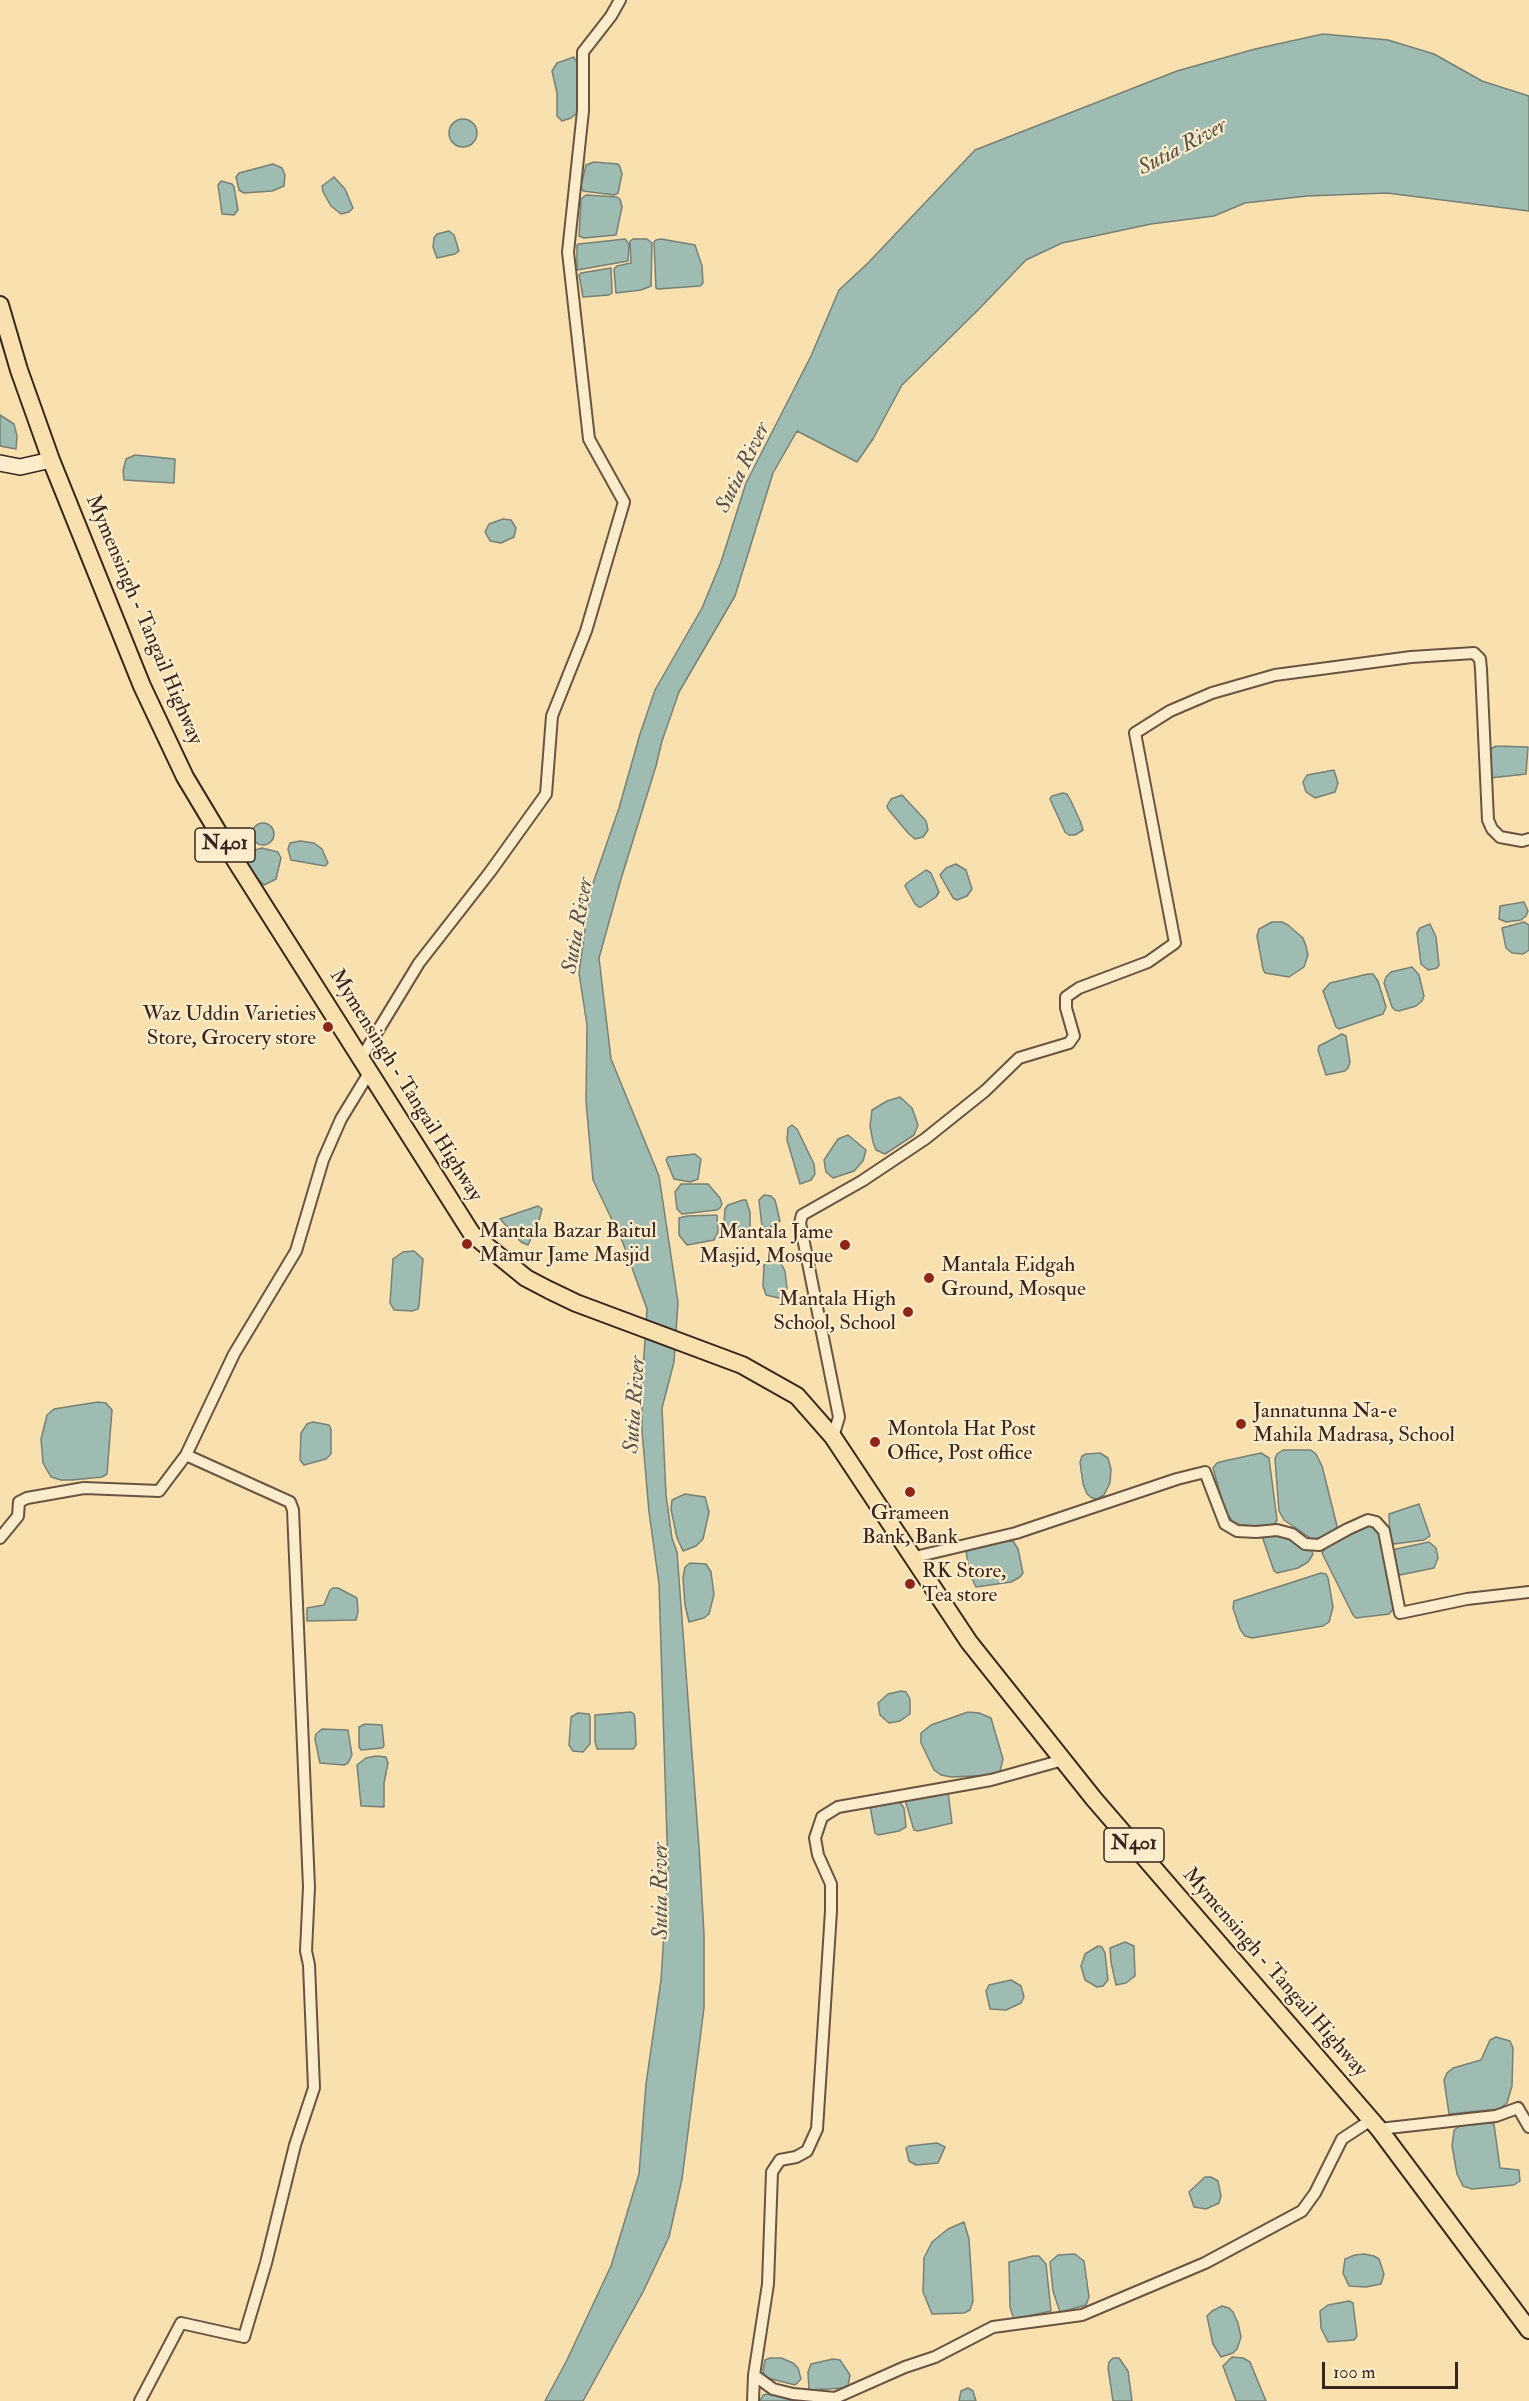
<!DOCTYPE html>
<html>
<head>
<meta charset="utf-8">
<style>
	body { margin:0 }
	#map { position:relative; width:1529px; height:2401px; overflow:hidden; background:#f9e1af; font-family:"IM FELL Double Pica",serif }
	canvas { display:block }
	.scale { position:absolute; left:1322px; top:2362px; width:136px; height:27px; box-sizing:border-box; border:3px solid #39251d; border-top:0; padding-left:8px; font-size:18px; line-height:21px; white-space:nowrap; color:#39251d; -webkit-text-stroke:4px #fbeccb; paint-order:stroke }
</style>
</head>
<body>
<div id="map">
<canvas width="1529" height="2401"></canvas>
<div class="scale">100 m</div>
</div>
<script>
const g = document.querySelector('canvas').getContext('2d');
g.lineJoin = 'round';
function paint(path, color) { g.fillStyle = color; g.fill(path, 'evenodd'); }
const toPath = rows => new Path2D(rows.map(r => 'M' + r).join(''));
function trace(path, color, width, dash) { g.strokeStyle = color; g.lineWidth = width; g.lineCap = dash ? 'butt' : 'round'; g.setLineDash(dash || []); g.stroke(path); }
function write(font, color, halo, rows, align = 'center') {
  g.font = font + ' "IM FELL Double Pica",serif'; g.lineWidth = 4.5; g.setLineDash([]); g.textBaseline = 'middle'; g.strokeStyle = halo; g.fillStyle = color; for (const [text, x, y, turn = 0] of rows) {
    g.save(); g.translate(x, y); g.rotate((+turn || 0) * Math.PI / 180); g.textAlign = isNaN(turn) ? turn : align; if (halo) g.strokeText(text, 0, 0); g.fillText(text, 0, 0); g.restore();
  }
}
const water = toPath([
	[1323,34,1388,40,1434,54,1482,81,1529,96,1529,211,1387,193,1307,196,1245,203,1214,216,1151,224,1062,243,1026,260,979,309,902,385,873,439,857,462,797,431,773,473,735,596,679,692,662,741,656,766,621,879,599,958,611,1059,659,1176,678,1302,674,1362,662,1408,666,1495,672,1538,677,1552,699,1847,704,1934,704,2008,682,2179,669,2237,643,2292,583,2401,545,2401,567,2360,611,2266,639,2174,646,2084,661,1980,668,1870,659,1584,649,1512,642,1431,642,1386,647,1309,623,1243,593,1180,586,1101,587,1025,579,973,590,892,619,808,640,734,655,690,702,608,721,562,746,483,811,356,839,290,868,263,975,150,1177,71,1255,49,1323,34],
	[574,57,578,65,577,113,571,118,562,121,557,116,557,93,552,71,557,63,574,57],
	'449 133a14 14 0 1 1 28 0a14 14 0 1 1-28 0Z',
	[594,162,618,164,620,167,622,174,618,193,614,195,583,191,581,186,586,165,594,162],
	[273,164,282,168,285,175,284,186,272,191,244,193,239,190,236,177,239,173,273,164],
	[334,177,345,189,353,208,349,212,341,214,331,206,323,192,322,186,334,177],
	[221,181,232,184,234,187,238,210,234,215,222,214,218,185,221,181],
	[586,195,617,197,620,199,622,207,616,235,584,238,579,236,581,199,586,195],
	[449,231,454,235,459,251,455,254,437,258,433,247,434,238,437,234,449,231],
	[625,239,629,244,628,261,577,270,577,245,579,244,625,239],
	[633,239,647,239,652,243,651,286,641,290,616,293,614,269,617,266,631,263,630,241,633,239],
	[661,239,695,245,702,266,703,283,700,286,658,289,656,288,654,242,656,240,661,239],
	[611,268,612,293,609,295,583,297,579,275,581,273,611,268],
	[0,415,14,424,17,436,16,449,0,446,0,415],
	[135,455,175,459,174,483,124,480,123,471,126,459,135,455],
	[503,519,511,520,516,528,514,537,501,543,490,541,485,532,489,524,503,519],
	[1496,746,1528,747,1526,774,1490,778,1489,750,1496,746],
	[1334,770,1338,783,1335,792,1315,798,1306,792,1303,782,1307,775,1334,770],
	[1063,793,1067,794,1071,801,1081,823,1083,830,1075,835,1069,835,1065,832,1050,799,1052,796,1063,793],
	[902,795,926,821,928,830,923,837,915,839,908,833,888,809,887,806,891,799,902,795],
	'252 834a11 11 0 1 1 22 0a11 11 0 1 1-22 0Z',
	[300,841,314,843,322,849,328,863,325,866,291,860,288,849,290,843,300,841],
	[262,848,278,852,281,858,276,879,264,885,254,875,246,860,252,851,262,848],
	[956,864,966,870,972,889,967,896,957,900,953,898,940,875,946,868,956,864],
	[926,870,931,873,939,892,936,897,921,907,919,907,915,904,905,886,907,883,926,870],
	[1524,902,1528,911,1526,916,1521,920,1506,922,1499,919,1500,906,1524,902],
	[1272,922,1282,922,1288,925,1303,938,1306,946,1308,955,1304,967,1289,977,1265,973,1263,969,1257,936,1259,929,1272,922],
	[1524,922,1529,925,1529,950,1523,954,1512,953,1506,948,1502,928,1524,922],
	[1430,924,1436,937,1439,965,1437,968,1428,970,1421,964,1417,933,1420,928,1430,924],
	[1412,967,1419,975,1424,996,1422,1001,1416,1006,1399,1011,1395,1010,1392,1007,1384,983,1386,977,1391,972,1412,967],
	[1368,974,1373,974,1378,981,1386,1007,1383,1014,1339,1029,1336,1027,1323,991,1330,983,1368,974],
	[1342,1034,1346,1036,1350,1062,1348,1068,1345,1071,1326,1075,1318,1050,1319,1046,1342,1034],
	[900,1097,912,1108,918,1125,914,1135,885,1154,876,1150,873,1142,870,1126,872,1110,887,1101,900,1097],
	[792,1125,797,1129,814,1164,815,1174,811,1180,800,1184,787,1140,788,1128,792,1125],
	[848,1135,866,1150,863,1161,854,1171,833,1178,826,1172,824,1160,838,1139,848,1135],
	[695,1154,701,1159,698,1179,690,1182,674,1179,666,1160,668,1157,695,1154],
	[681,1184,708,1184,720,1198,722,1204,720,1208,717,1210,682,1214,677,1209,675,1192,681,1184],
	[764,1195,771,1196,775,1200,780,1221,769,1228,762,1227,759,1200,764,1195],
	[743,1200,746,1200,750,1212,750,1228,746,1234,731,1236,728,1234,724,1223,725,1209,728,1205,743,1200],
	[538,1206,542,1209,538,1224,528,1245,521,1242,500,1219,538,1206],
	[717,1215,718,1232,714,1240,687,1245,679,1235,679,1218,687,1216,717,1215],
	[414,1251,423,1259,419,1305,418,1309,412,1311,394,1310,390,1303,393,1259,403,1252,414,1251],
	[774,1257,778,1258,785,1271,787,1288,785,1295,779,1298,766,1295,763,1286,764,1265,767,1261,774,1257],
	[98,1402,106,1403,112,1410,107,1474,102,1477,72,1480,61,1480,51,1477,43,1463,41,1439,47,1415,54,1409,98,1402],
	[313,1422,329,1425,331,1429,331,1454,326,1459,304,1465,300,1460,301,1433,307,1424,313,1422],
	[1283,1450,1311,1450,1316,1454,1322,1466,1337,1526,1334,1533,1326,1537,1312,1539,1284,1520,1279,1511,1275,1459,1277,1454,1283,1450],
	[1100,1453,1108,1458,1111,1469,1110,1483,1104,1495,1097,1499,1092,1498,1087,1494,1083,1484,1080,1462,1082,1456,1086,1454,1100,1453],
	[1261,1453,1269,1458,1277,1520,1274,1525,1268,1527,1240,1525,1232,1521,1224,1508,1213,1468,1217,1463,1224,1461,1261,1453],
	[685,1494,705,1497,709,1512,703,1539,696,1546,683,1551,677,1538,671,1509,672,1500,685,1494],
	[1419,1504,1430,1536,1424,1540,1394,1544,1390,1539,1389,1514,1419,1504],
	[1372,1524,1380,1530,1395,1607,1389,1614,1356,1618,1353,1615,1322,1553,1328,1545,1372,1524],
	[1268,1533,1290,1538,1311,1550,1313,1554,1308,1562,1298,1568,1277,1573,1274,1571,1263,1539,1264,1535,1268,1533],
	[1013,1541,1018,1549,1023,1573,1020,1577,1011,1582,976,1587,970,1575,966,1551,980,1544,1013,1541],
	[1429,1542,1436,1548,1438,1558,1434,1568,1400,1575,1398,1573,1394,1551,1396,1549,1429,1542],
	[690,1563,706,1564,711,1572,714,1594,709,1614,704,1618,689,1622,685,1605,683,1578,685,1567,690,1563],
	[1321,1573,1326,1574,1328,1578,1333,1607,1329,1622,1323,1626,1252,1638,1245,1636,1240,1629,1233,1608,1234,1601,1321,1573],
	[333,1588,338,1588,357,1598,358,1612,356,1620,307,1621,307,1608,324,1605,330,1590,333,1588],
	[901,1691,906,1692,910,1699,910,1714,900,1721,889,1723,880,1715,878,1703,888,1694,901,1691],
	[631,1712,634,1714,635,1719,636,1745,633,1749,597,1749,595,1741,595,1715,631,1712],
	[968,1712,979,1713,991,1718,1003,1759,999,1775,951,1777,941,1775,934,1770,921,1743,921,1733,931,1725,968,1712],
	[578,1713,589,1714,590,1717,590,1744,583,1752,573,1751,569,1745,571,1717,578,1713],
	[365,1724,382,1725,384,1746,382,1748,361,1750,359,1747,359,1727,365,1724],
	[322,1729,348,1730,352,1755,348,1763,344,1765,320,1763,315,1739,316,1734,322,1729],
	[376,1756,386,1757,388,1763,384,1783,384,1807,361,1806,357,1765,366,1758,376,1756],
	[948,1792,952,1823,918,1831,914,1830,905,1800,948,1792],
	[899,1801,904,1808,906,1827,899,1831,878,1835,875,1833,870,1806,899,1801],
	[1125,1942,1134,1946,1135,1976,1126,1983,1116,1985,1111,1962,1110,1948,1125,1942],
	[1098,1946,1102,1947,1105,1953,1108,1980,1103,1986,1097,1987,1085,1980,1081,1966,1085,1954,1098,1946],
	[1011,1980,1021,1986,1024,1997,1021,2003,1006,2010,990,2009,986,1991,989,1985,1011,1980],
	[1496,2037,1510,2041,1513,2048,1512,2086,1507,2103,1499,2109,1449,2114,1444,2080,1447,2073,1453,2068,1481,2060,1490,2040,1496,2037],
	[1488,2122,1494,2124,1500,2168,1519,2170,1520,2181,1514,2185,1472,2189,1463,2186,1457,2174,1452,2146,1454,2130,1460,2126,1488,2122],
	[937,2143,945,2147,938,2163,916,2165,909,2161,906,2148,909,2146,937,2143],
	[1205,2177,1211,2177,1218,2181,1221,2196,1219,2203,1206,2209,1194,2207,1189,2192,1205,2177],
	[964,2222,969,2239,973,2301,970,2310,964,2313,932,2314,923,2292,924,2258,932,2242,948,2229,964,2222],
	[1075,2254,1084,2261,1089,2297,1086,2305,1060,2312,1053,2291,1050,2262,1058,2255,1075,2254],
	[1364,2254,1374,2256,1379,2259,1384,2274,1381,2284,1366,2287,1349,2286,1343,2273,1345,2259,1355,2255,1364,2254],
	[1033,2256,1039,2256,1046,2264,1051,2311,1014,2319,1010,2307,1009,2262,1033,2256],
	[1349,2301,1353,2303,1357,2336,1354,2340,1328,2342,1321,2328,1320,2311,1328,2305,1349,2301],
	[1222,2306,1229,2308,1233,2312,1238,2323,1241,2337,1237,2349,1233,2353,1221,2357,1213,2344,1207,2316,1212,2311,1222,2306],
	[1232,2357,1243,2358,1250,2362,1266,2401,1236,2401,1223,2366,1232,2357],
	[770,2358,781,2358,793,2363,798,2368,801,2379,795,2385,764,2377,763,2370,765,2360,770,2358],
	[1113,2358,1119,2358,1128,2371,1132,2401,1113,2401,1108,2368,1109,2362,1113,2358],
	[833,2359,840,2360,850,2375,848,2386,844,2388,809,2390,808,2372,811,2364,833,2359],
	[968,2388,973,2391,976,2401,959,2401,961,2391,968,2388],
	[768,2394,776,2395,794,2401,760,2401,763,2395,768,2394]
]);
const minor = toPath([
	[360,1060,419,963,490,872,546,794,552,716,586,631,624,502,589,439,568,252,583,111,583,52,611,16,620,0],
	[833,1437,839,1417,800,1223,802,1215,862,1181,925,1139,985,1091,1019,1058,1069,1043,1074,1036,1066,1008,1066,997,1079,988,1148,962,1175,943,1135,733,1170,711,1212,693,1275,675,1411,657,1474,653,1480,659,1481,669,1488,820,1492,829,1500,837,1522,841,1529,839],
	[0,1538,18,1516,19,1502,27,1498,84,1488,159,1491,186,1455,234,1354,296,1251,323,1160,341,1119,369,1073],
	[915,1557,1016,1533,1177,1479,1205,1472,1225,1524,1237,1531,1256,1532,1277,1530,1292,1534,1305,1544,1319,1545,1348,1529,1368,1520,1376,1522,1384,1531,1400,1613,1467,1599,1529,1592],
	[1379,2129,1496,2116,1518,2108,1529,2127],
	[754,2375,768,2284,772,2172,780,2160,796,2157,807,2151,817,2129,831,1911,831,1884,818,1855,815,1838,822,1817,838,1807,991,1780,1063,1760],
	[140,2401,181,2323,244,2337,266,2263,295,2145,314,2088,309,1965,306,1951,309,1887,293,1510,290,1502,186,1455],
	[753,2401,754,2375,773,2389,793,2394,835,2398,905,2367,935,2357,993,2327,1082,2315,1205,2263,1302,2211,1315,2193,1342,2139,1371,2120]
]);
const secondary = toPath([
	[0,463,20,467,51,460]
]);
const trunk = toPath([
	[0,305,19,370,51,460,142,686,185,777,230,852,472,1234,526,1278,549,1290,576,1303,742,1365,797,1396,833,1437,969,1642,1094,1799,1379,2129,1529,2330]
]);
const markers = [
	[328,1027,6,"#8f2418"],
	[467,1244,6,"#8f2418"],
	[845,1245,6,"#8f2418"],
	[929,1278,6,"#8f2418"],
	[908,1312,6,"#8f2418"],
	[1241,1424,6,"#8f2418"],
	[875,1442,6,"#8f2418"],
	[910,1492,6,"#8f2418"],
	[910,1584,6,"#8f2418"]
];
const shields = [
	[225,845,60],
	[1134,1845,60]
];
const shieldNames = [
	["N401",225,845],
	["N401",1134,1845]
];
const streetNames = [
	["Mymensingh - Tangail Highway",143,620,67],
	["Mymensingh - Tangail Highway",405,1086,58],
	["Mymensingh - Tangail Highway",1274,1973,49]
];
const poiNames = [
	["Waz Uddin Varieties",316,1015,"right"],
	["Store, Grocery store",316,1039,"right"],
	["Mantala Bazar Baitul",479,1232],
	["Mamur Jame Masjid",479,1256],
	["Mantala Jame",833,1233,"right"],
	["Masjid, Mosque",833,1257,"right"],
	["Mantala Eidgah",941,1266],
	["Ground, Mosque",941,1290],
	["Mantala High",896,1300,"right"],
	["School, School",896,1324,"right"],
	["Jannatunna Na-e",1253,1412],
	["Mahila Madrasa, School",1253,1436],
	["Montola Hat Post",887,1430],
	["Office, Post office",887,1454],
	["Grameen",910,1514,"center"],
	["Bank, Bank",910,1538,"center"],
	["RK Store,",922,1572],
	["Tea store",922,1596]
];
const waterNames = [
	["Sutia River",1183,148,-28],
	["Sutia River",744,468,-64],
	["Sutia River",579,926,-80],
	["Sutia River",636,1405,-86],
	["Sutia River",662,1891,-90]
];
paint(water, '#9fbcb2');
trace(water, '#768076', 1.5);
trace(minor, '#695442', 14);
trace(secondary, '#39251d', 18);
trace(trunk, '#39251d', 20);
trace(minor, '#fbeccb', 10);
trace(secondary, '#fbeccb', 15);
trace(trunk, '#f9e1af', 16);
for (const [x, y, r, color] of markers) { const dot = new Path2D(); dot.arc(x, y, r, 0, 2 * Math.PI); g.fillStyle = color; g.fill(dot); trace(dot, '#fbeccb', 2); }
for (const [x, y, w] of shields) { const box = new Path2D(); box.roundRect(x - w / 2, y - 17, w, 34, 4.5); g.fillStyle = '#fbeccb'; g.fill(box); trace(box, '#39251d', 1.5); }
write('bold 20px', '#39251d', null, shieldNames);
write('21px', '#39251d', '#fbeccb', streetNames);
write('21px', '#39251d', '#fbeccb', poiNames, 'left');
write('italic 22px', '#58524a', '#fbeccb', waterNames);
</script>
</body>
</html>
